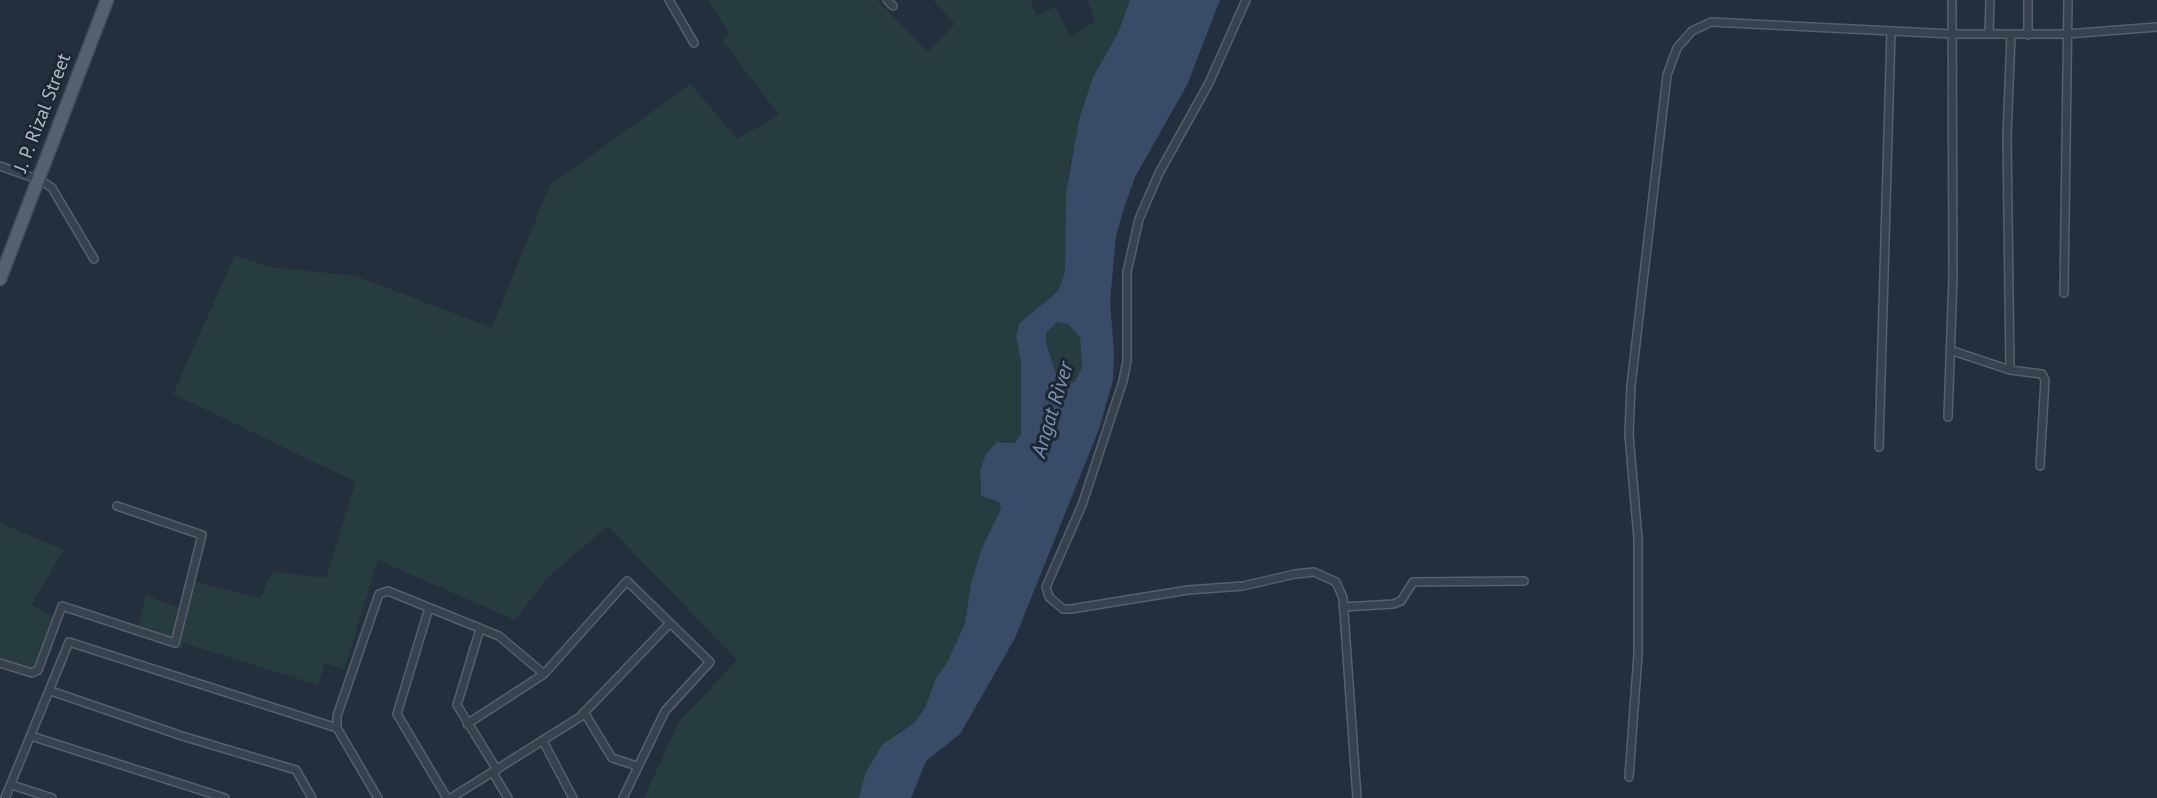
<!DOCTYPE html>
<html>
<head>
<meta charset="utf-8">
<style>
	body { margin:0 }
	canvas { display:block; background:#242f3e }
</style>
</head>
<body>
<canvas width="2157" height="798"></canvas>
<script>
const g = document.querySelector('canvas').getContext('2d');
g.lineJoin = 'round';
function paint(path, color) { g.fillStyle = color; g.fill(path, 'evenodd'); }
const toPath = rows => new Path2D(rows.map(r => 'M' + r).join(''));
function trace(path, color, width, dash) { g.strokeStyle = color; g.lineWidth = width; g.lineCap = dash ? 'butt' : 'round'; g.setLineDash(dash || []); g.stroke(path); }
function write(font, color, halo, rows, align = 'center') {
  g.font = font + ' "PT Sans",sans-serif'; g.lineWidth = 6; g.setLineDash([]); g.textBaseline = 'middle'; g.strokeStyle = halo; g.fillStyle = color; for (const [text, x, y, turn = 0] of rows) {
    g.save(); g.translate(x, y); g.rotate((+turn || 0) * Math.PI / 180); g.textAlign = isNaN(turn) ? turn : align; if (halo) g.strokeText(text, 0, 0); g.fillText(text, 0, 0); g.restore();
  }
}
const green = toPath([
	[708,0,877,0,928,52,955,24,933,0,1030,0,1037,15,1056,7,1070,37,1095,22,1088,0,1130,0,1118,33,1093,77,1071,159,1066,193,1065,272,1058,290,1018,328,1016,336,1021,363,1021,435,1014,443,1002,440,986,454,980,470,979,484,986,498,999,502,1001,509,982,548,971,583,965,623,947,663,936,678,925,708,915,722,897,733,865,774,859,798,644,798,679,722,737,660,608,526,548,577,515,620,378,560,344,669,325,663,318,685,184,643,181,649,136,633,146,595,184,610,193,581,260,598,272,572,326,578,356,482,173,394,235,255,269,267,356,276,492,328,550,185,691,84,737,139,779,115,722,40,730,34],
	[1058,322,1068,324,1080,337,1082,367,1075,382,1066,385,1059,383,1046,343,1046,333],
	[0,523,64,550,31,605,58,619,41,677,0,662]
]);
const water = toPath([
	[1130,0,1220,0,1187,85,1135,177,1124,208,1116,236,1110,301,1114,353,1113,380,1099,429,1015,638,960,734,926,761,911,798,859,798,865,774,882,745,915,722,925,708,936,678,947,663,965,623,971,583,982,548,1001,509,999,502,981,496,980,470,986,454,997,442,1014,443,1021,435,1021,363,1016,336,1019,324,1058,291,1065,272,1066,193,1079,120,1093,77,1118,33],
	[1057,322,1068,324,1080,337,1082,367,1075,382,1066,385,1059,383,1046,343,1046,333]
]);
const minor = toPath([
	[669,0,694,43],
	[887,0,893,6],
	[1246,0,1209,83,1159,173,1139,219,1127,272,1127,361,1123,381,1082,505,1046,587,1049,597,1063,609,1071,609,1188,590,1243,586,1295,574,1314,572,1336,582,1343,598,1357,798],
	[1989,34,1990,0],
	[2028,35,2028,0],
	[0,166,42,181,52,188,94,259],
	[2064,293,2068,0],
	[1950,350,2010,370,2042,374,2045,380,2040,466],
	[2010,370,2007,137,2011,35],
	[1948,417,1953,277,1952,0],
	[1879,447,1891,31],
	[1343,607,1393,604,1401,601,1413,582,1524,581],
	[429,608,397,714,447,798],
	[480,629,457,705,497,770],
	[0,663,32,673,38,670,62,606,175,643,202,535,117,506],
	[51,691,182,736,296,770,312,798],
	[584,712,612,758,637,766],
	[467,724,544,674,627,581,710,662,665,711,623,798],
	[31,736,225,798],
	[543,741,573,798],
	[493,773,508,798],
	[1629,777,1638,654,1638,538,1629,435,1631,386,1667,75,1677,48,1692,31,1711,22,1952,34,2067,34,2157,27],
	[12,785,52,798],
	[5,798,69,642,337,728],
	[378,798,337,728,337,716,379,594,388,591,499,636,544,674],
	[451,798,580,717,670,623]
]);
const primary = toPath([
	[0,279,107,0]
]);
const streetNames = [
	["J. P. Rizal Street",43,113,-69]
];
const waterNames = [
	["Angat River",1053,410,-73]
];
paint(green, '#263c3f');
paint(water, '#394c67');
trace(minor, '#565f6c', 10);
trace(primary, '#414a57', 15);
trace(minor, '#38414e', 7);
trace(primary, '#56606e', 12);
write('19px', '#b4bcc9', '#1d2633', streetNames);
write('italic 21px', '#7c92b1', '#1d2633', waterNames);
</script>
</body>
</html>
